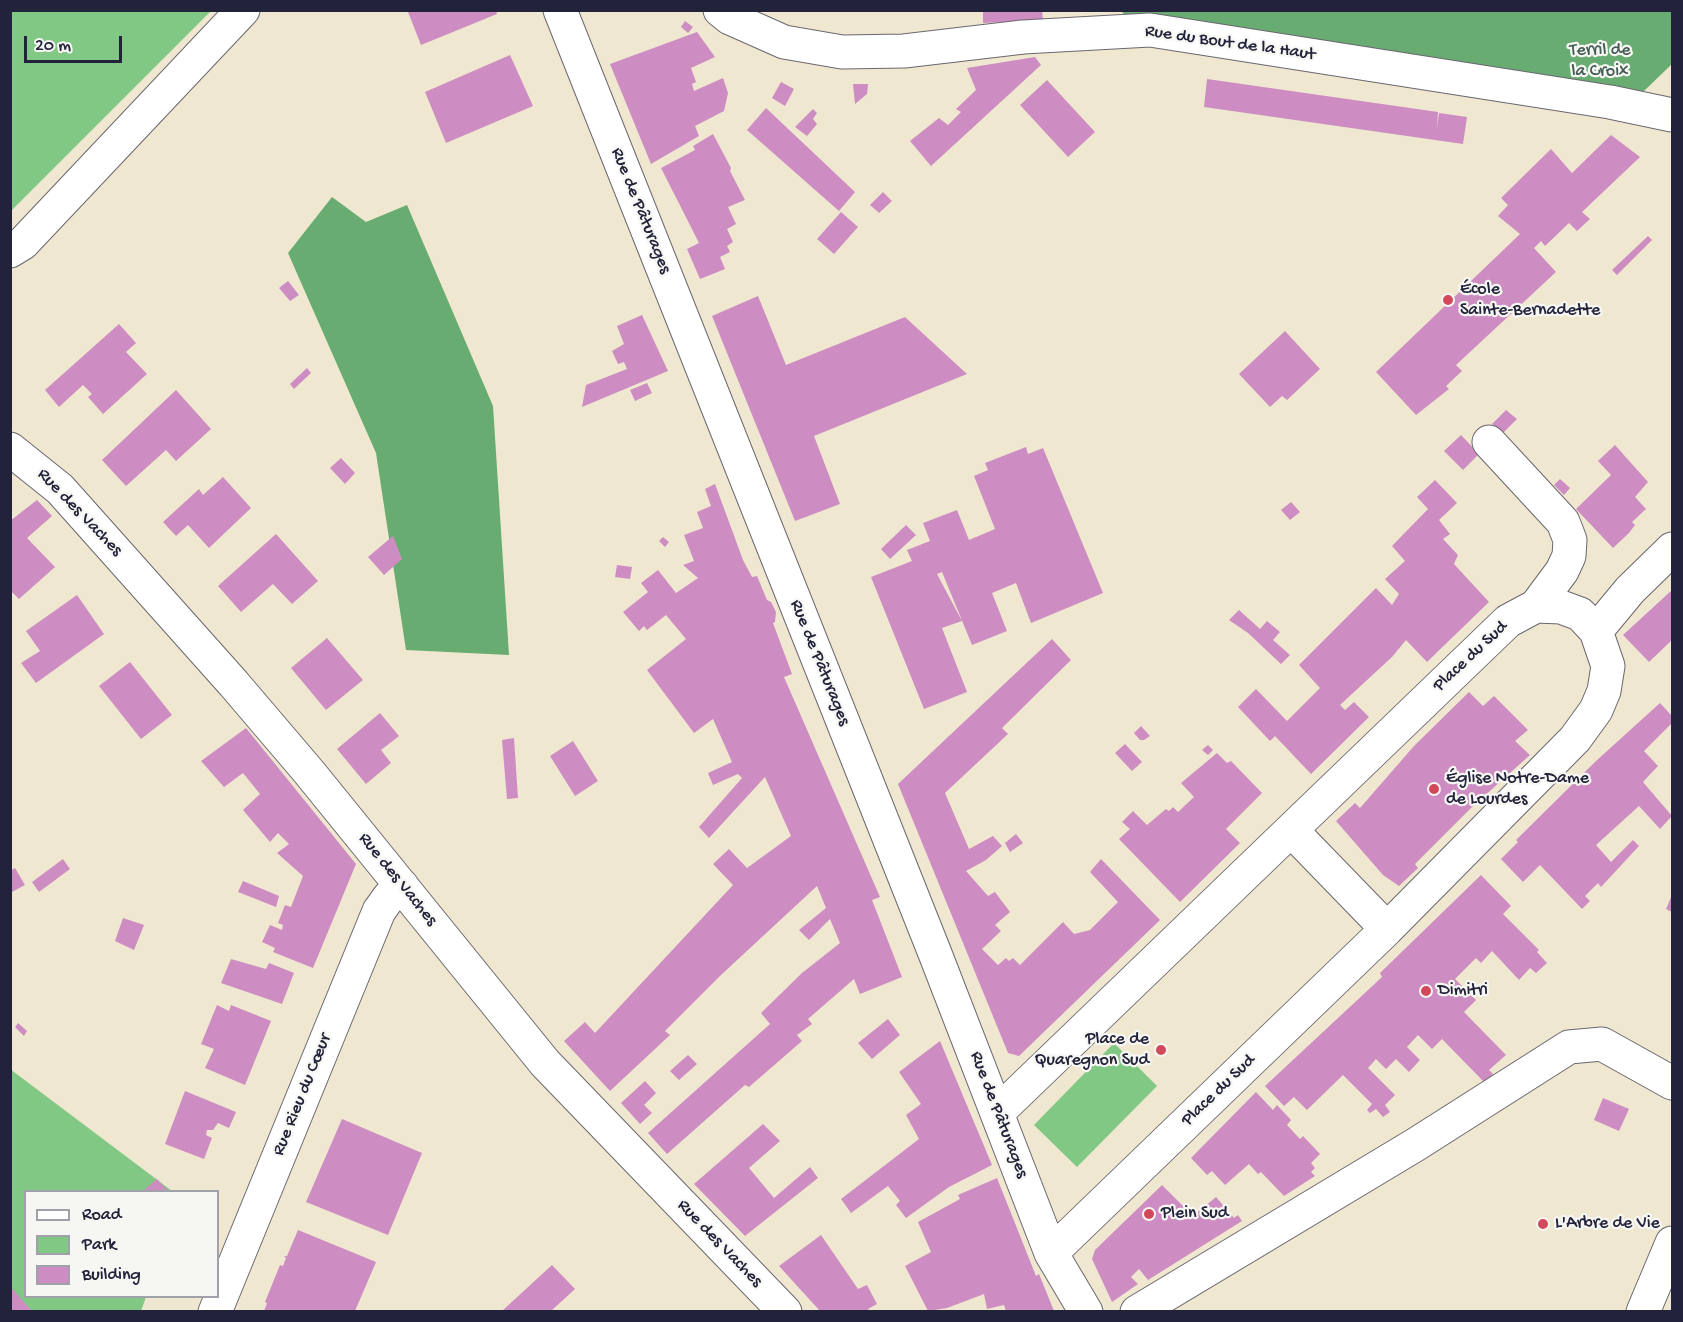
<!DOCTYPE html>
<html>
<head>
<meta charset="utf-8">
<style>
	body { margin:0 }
	#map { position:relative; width:1683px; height:1322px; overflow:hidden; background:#f0e7d0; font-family:"Gochi Hand",sans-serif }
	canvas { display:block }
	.frame { position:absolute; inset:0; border:12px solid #22223b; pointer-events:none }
	.legend { position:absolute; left:24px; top:1190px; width:195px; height:108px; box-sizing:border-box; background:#f6f6f2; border:2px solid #a1a1a9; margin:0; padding:8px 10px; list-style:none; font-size:18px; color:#22223b }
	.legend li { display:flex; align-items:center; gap:12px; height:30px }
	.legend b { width:30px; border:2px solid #a1a1a9 }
	.scale { position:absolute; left:24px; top:36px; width:98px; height:27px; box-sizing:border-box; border:3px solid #22223b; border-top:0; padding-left:8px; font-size:18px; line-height:21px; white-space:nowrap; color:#22223b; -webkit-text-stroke:4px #f6f6f2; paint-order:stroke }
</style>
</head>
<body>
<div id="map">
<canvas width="1683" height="1322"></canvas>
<div class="frame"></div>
<ul class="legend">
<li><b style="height:8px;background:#fff"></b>Road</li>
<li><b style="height:16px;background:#81c884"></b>Park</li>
<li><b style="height:16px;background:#cd8dc2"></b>Building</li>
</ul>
<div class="scale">20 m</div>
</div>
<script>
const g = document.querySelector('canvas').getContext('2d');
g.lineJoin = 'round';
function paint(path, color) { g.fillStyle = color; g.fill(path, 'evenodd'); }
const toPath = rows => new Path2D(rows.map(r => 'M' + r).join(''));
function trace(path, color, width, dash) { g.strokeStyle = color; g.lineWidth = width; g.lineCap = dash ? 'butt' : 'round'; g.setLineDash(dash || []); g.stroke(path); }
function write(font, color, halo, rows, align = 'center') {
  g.font = font + ' "Gochi Hand",sans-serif'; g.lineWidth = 4.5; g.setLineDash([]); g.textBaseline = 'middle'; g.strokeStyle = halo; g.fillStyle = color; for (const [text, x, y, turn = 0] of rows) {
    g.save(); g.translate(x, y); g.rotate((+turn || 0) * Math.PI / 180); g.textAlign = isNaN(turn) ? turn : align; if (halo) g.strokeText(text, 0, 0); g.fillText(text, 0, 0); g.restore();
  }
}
const green = toPath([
	[12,11,211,11,11,211,10,13],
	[1114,1043,1157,1086,1077,1167,1034,1125],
	[10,1069,172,1191,26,1192,26,1296,146,1297,141,1311,11,1311]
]);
const forest = toPath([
	[1121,11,1672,11,1672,64,1619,115,1146,36],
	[332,197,366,222,407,205,493,406,509,655,406,650,376,453,288,253]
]);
const building = toPath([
	[412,10,496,10,497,14,421,45,408,12],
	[983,10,1042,10,1043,20,983,23],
	[685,21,693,27,688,33,681,27],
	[697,32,715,57,691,68,696,82,692,84,694,91,723,78,728,93,724,111,695,126,699,136,651,164,610,64],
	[510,55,533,106,446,143,425,92],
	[1035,57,1041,65,931,166,910,141,939,118,948,125,961,112,956,109,976,90,967,68],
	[1207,79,1438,112,1437,128,1439,113,1467,117,1463,144,1204,107],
	[1047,80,1095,132,1068,157,1020,105],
	[781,82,794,89,785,106,772,98],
	[853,84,868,84,867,94,855,104],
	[766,108,855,192,839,211,747,130],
	[813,109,817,113,813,119,817,124,807,136,795,127],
	[713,134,731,168,730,171,745,200,728,207,736,224,727,229,733,242,727,246,730,252,720,257,725,269,700,279,687,249,699,243,661,168,695,150,693,146],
	[1611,135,1640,157,1582,212,1590,219,1577,231,1569,223,1545,246,1541,241,1534,248,1556,272,1456,365,1462,371,1446,386,1449,389,1416,415,1376,372,1520,234,1498,216,1508,205,1501,198,1551,149,1572,173],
	[883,192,892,201,879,213,870,205],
	[841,212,858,227,834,254,817,239],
	[1648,236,1652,240,1617,275,1612,270],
	[288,281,299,295,290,301,279,288],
	[758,296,786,365,905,317,967,374,814,436,840,504,795,521,712,316],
	[642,315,668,371,582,407,586,385,627,369,624,362,618,364,612,351,624,344,617,326],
	[119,324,136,343,126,352,147,374,103,414,88,397,92,394,83,385,59,407,45,390],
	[1285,331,1320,369,1287,400,1282,396,1270,407,1239,374],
	[307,368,311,373,294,389,290,384],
	[647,383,652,393,635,401,630,390],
	[176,390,211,429,176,461,166,450,126,486,102,460],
	[1506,410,1517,419,1498,438,1494,434,1496,427,1492,424],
	[1461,435,1479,454,1463,470,1444,451],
	[1615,445,1648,482,1635,497,1646,509,1632,522,1635,525,1629,533,1613,548,1576,509,1611,475,1598,461],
	[1026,447,1028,454,1043,448,1103,593,1031,623,1016,583,992,593,1007,631,972,645,942,572,937,574,962,621,942,628,967,692,924,709,871,577,912,561,907,550,930,541,923,523,957,510,969,540,995,529,974,476,988,470,985,463],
	[341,458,355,473,345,484,330,468],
	[223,477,251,508,209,548,188,525,176,536,163,522,199,489,203,495],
	[1560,479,1570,488,1564,495,1554,485],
	[1435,480,1457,503,1439,520,1450,534,1443,539,1458,555,1454,564,1489,602,1427,662,1406,640,1392,657,1340,705,1345,710,1354,702,1369,717,1311,774,1275,736,1270,741,1238,707,1256,689,1287,721,1320,688,1299,665,1376,588,1392,605,1399,594,1385,579,1405,561,1392,546,1428,509,1417,497],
	[715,484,743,560,752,577,757,576,767,600,771,602,776,612,775,622,773,623,792,674,784,677,880,897,872,900,902,977,860,994,854,979,808,1019,812,1024,797,1035,802,1041,749,1087,745,1085,667,1154,648,1133,770,1024,761,1013,802,973,840,943,830,919,809,940,799,930,826,908,817,886,721,975,665,1031,670,1035,610,1091,564,1041,585,1022,595,1033,733,885,713,864,729,849,747,868,791,836,765,777,709,838,699,827,742,778,738,774,713,785,708,773,732,762,713,719,694,733,647,670,686,639,666,615,647,630,644,626,639,631,623,612,648,592,641,583,658,570,676,593,698,578,683,565,694,561,684,535,703,528,697,512,711,506,705,489],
	[37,500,52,516,27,538,55,567,19,599,10,590,10,521],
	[1291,502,1300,512,1290,520,1281,510],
	[906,525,916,535,890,559,881,549],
	[276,534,318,581,292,604,273,584,241,612,218,586],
	[393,536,402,559,384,575,368,557],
	[663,537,669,542,665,547,659,541],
	[617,565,632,567,630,579,615,577],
	[1672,590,1672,640,1649,662,1623,635],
	[77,595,104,634,36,683,21,663,40,651,26,631],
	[1239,610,1260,629,1267,621,1280,632,1273,640,1290,655,1281,664,1248,633,1229,620],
	[327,638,363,680,326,710,291,668],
	[1052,639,1071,660,1002,728,1008,734,945,793,969,849,993,836,1002,846,986,860,966,871,988,896,995,892,1010,912,995,925,1001,931,982,949,998,965,1006,958,1009,961,1013,958,1020,965,1063,922,1074,934,1090,930,1118,902,1090,872,1101,859,1160,920,1019,1056,1008,1053,898,784],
	[130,662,172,715,141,739,99,686],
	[1469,692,1483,706,1494,696,1528,730,1515,741,1530,755,1472,807,1415,864,1418,868,1399,886,1383,875,1336,821,1355,803,1360,808,1414,746],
	[1660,703,1672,716,1672,723,1644,751,1658,766,1643,782,1672,816,1660,829,1639,806,1596,845,1611,862,1633,840,1639,846,1601,887,1598,883,1585,896,1590,901,1582,909,1540,865,1523,882,1501,859,1518,842,1516,840,1596,761],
	[380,713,399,736,381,750,391,763,366,784,337,749],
	[1141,726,1150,736,1144,740,1140,740,1134,733],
	[246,728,356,864,313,968,273,952,275,948,262,942,270,925,282,930,283,925,278,923,285,905,291,907,303,876,277,853,289,844,278,833,270,842,243,810,260,794,243,773,224,787,201,761],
	[514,738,518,798,507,799,502,740],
	[573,741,598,781,575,796,550,756],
	[1125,744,1142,762,1132,771,1115,753],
	[1208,745,1213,750,1208,755,1202,750],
	[1217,753,1227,763,1231,761,1262,793,1226,829,1240,843,1180,902,1119,839,1130,829,1122,822,1133,811,1147,825,1166,809,1169,811,1173,807,1178,812,1194,797,1181,783],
	[1016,834,1023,843,1010,852,1005,843],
	[63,859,70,869,39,892,32,882],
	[15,868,25,885,10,893,10,871],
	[1481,875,1511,906,1503,914,1539,950,1537,952,1547,963,1536,973,1530,968,1519,980,1492,951,1481,963,1476,958,1455,979,1476,1000,1464,1012,1506,1055,1489,1070,1493,1074,1485,1083,1442,1039,1432,1049,1418,1035,1407,1047,1420,1060,1409,1072,1396,1059,1386,1069,1376,1059,1368,1068,1395,1095,1385,1105,1390,1112,1383,1117,1376,1109,1370,1113,1367,1110,1372,1104,1343,1075,1307,1110,1294,1097,1284,1106,1265,1086,1382,977,1380,973],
	[243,881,279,896,276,907,238,892],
	[1672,895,1672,912,1666,909],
	[123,918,144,925,134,950,115,941],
	[231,959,266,969,269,963,294,973,282,1004,221,983],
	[217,1005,229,1011,231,1005,271,1021,245,1085,205,1068,214,1049,201,1044],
	[888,1019,900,1035,872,1059,858,1043],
	[18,1023,27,1031,24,1036,15,1027],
	[940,1041,992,1165,949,1187,906,1218,896,1205,900,1201,888,1186,851,1213,841,1199,919,1139,906,1115,921,1104,899,1072],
	[688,1055,697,1064,679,1080,670,1071],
	[645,1081,656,1093,644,1105,652,1113,640,1124,621,1103],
	[185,1091,236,1112,229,1128,218,1123,213,1130,207,1130,206,1135,212,1138,204,1159,165,1144],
	[1256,1092,1273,1110,1277,1105,1291,1120,1287,1125,1300,1139,1303,1136,1320,1154,1311,1163,1315,1168,1311,1172,1315,1176,1284,1196,1261,1172,1258,1174,1249,1164,1225,1185,1212,1171,1207,1175,1191,1158],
	[1603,1098,1629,1109,1619,1131,1594,1120],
	[342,1119,422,1153,388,1235,306,1202],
	[763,1124,780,1141,749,1168,774,1198,810,1167,818,1178,745,1236,694,1184],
	[997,1178,1036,1276,1039,1274,1054,1311,1006,1311,1004,1305,987,1309,984,1294,947,1308,928,1311,905,1266,931,1252,918,1222,960,1199,958,1195],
	[157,1179,168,1191,143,1191],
	[1162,1185,1193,1216,1216,1197,1234,1218,1238,1215,1242,1221,1148,1280,1139,1269,1131,1277,1138,1284,1112,1302,1092,1259,1095,1250],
	[298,1230,376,1262,355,1311,264,1311,267,1303,265,1302,280,1265,283,1266,286,1258,284,1256,287,1256],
	[821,1235,858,1289,867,1285,877,1304,868,1309,869,1311,820,1311,779,1266],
	[552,1265,575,1289,551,1311,502,1311],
	[10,1286,32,1311,10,1311]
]);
const minor = toPath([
	[560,10,936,956,1051,1253,1086,1312],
	[720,10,730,18,784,42,842,52,904,51,1023,37,1150,30,1610,102,1672,115],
	[10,251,23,243,243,10],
	[1489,442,1563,522,1570,540,1569,556,1562,571,1536,606],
	[10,449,60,489,234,684,309,772,545,1063,785,1312],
	[1596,631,1630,590,1672,549],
	[1292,831,1387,929],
	[998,1112,1508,621,1536,606,1561,607,1580,614,1596,631,1608,666,1604,691,1596,710,1575,739,1387,929,1051,1253],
	[215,1312,379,911,389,897,402,886],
	[1137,1312,1415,1145,1569,1047,1602,1044,1672,1083],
	[1643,1312,1672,1243]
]);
const markers = [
	[1448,300,6,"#d1495b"],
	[1434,789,6,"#d1495b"],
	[1426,991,6,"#d1495b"],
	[1161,1050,6,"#d1495b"],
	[1149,1214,6,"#d1495b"],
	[1543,1224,6,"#d1495b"]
];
const streetNames = [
	["Rue du Bout de la Haut",1230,44,8],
	["Rue de Pâturages",640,211,68],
	["Rue des Vaches",79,513,46],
	["Place du Sud",1471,657,-43],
	["Rue de Pâturages",819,663,68],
	["Rue des Vaches",397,880,51],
	["Place du Sud",1219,1091,-44],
	["Rue Rieu du Cœur",303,1095,-68],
	["Rue de Pâturages",998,1115,69],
	["Rue des Vaches",719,1244,46]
];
const parkNames = [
	["Terril de",1600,51],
	["la Croix",1600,72]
];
const poiNames = [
	["École",1460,290],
	["Sainte-Bernadette",1460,311],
	["Église Notre-Dame",1446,779],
	["de Lourdes",1446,800],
	["Dimitri",1438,991],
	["Place de",1149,1040,"right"],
	["Quaregnon Sud",1149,1061,"right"],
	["Plein Sud",1161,1214],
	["L'Arbre de Vie",1555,1224]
];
paint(green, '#81c884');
paint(forest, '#68ac72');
paint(building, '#cd8dc2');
trace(minor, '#6a676f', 35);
trace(minor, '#fff', 33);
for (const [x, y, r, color] of markers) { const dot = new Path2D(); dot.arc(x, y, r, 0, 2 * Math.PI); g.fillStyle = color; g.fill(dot); trace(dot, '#f6f6f2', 2); }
write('18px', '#22223b', '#f6f6f2', streetNames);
write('18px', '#435c55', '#f6f6f2', parkNames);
write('18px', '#22223b', '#f6f6f2', poiNames, 'left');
</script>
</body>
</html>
